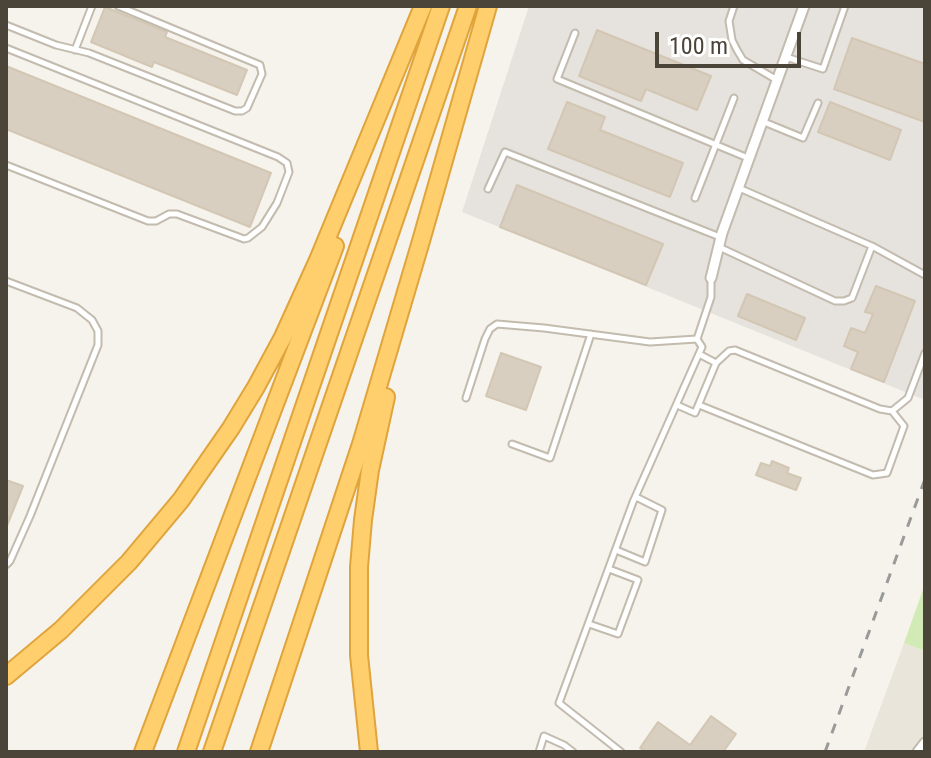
<!DOCTYPE html>
<html>
<head>
<meta charset="utf-8">
<style>
	body { margin:0 }
	#map { position:relative; width:931px; height:758px; overflow:hidden; background:#f6f3ec; font-family:"Roboto Condensed",sans-serif }
	canvas { display:block }
	.frame { position:absolute; inset:0; border:8px solid #4b4439; pointer-events:none }
	.scale { position:absolute; left:655px; top:32px; width:146px; height:36px; box-sizing:border-box; border:4px solid #4b4439; border-top:0; padding-left:10px; font-size:24px; line-height:28px; white-space:nowrap; color:#4b4439; -webkit-text-stroke:6px #fff; paint-order:stroke }
</style>
</head>
<body>
<div id="map">
<canvas width="931" height="758"></canvas>
<div class="frame"></div>
<div class="scale">100 m</div>
</div>
<script>
const g = document.querySelector('canvas').getContext('2d');
g.lineJoin = 'round';
function paint(path, color) { g.fillStyle = color; g.fill(path, 'evenodd'); }
const toPath = rows => new Path2D(rows.map(r => 'M' + r).join(''));
function trace(path, color, width, dash) { g.strokeStyle = color; g.lineWidth = width; g.lineCap = dash ? 'butt' : 'round'; g.setLineDash(dash || []); g.stroke(path); }
const residential = toPath([
	[904,643,925,651,925,752,864,752]
]);
const industrial = toPath([
	[529,6,925,6,925,400,462,212]
]);
const green = toPath([
	[925,584,925,651,904,643]
]);
const building = toPath([
	[105,7,167,32,165,37,247,70,237,95,154,62,152,67,91,42,105,7],
	[597,30,711,76,697,110,646,89,641,101,579,76,597,30],
	[852,38,925,64,925,122,834,89,852,38],
	[6,66,271,173,250,227,6,129,6,66],
	[567,102,605,117,600,130,683,163,670,197,548,149,567,102],
	[830,102,901,130,890,160,818,132,830,102],
	[517,185,663,244,646,285,500,227,517,185],
	[876,286,915,301,884,382,851,369,858,352,844,346,851,328,865,333,873,314,865,312,876,286],
	[747,294,805,318,796,340,738,316,747,294],
	[501,353,541,367,526,410,486,396,501,353],
	[772,461,789,468,787,473,801,478,796,490,756,475,761,463,770,466,772,461],
	[6,480,23,486,6,528,6,480],
	[711,716,736,734,723,752,647,752,640,748,658,722,690,745,711,716]
]);
const service = toPath([
	[734,6,729,21,732,40,737,50,743,60,777,80],
	[6,25,56,45,89,53,235,111,242,111,247,108,262,74,260,65,118,6],
	[575,33,557,79,748,158],
	[6,48,278,157,287,163,289,172,277,203,262,227,248,238,244,239,177,214,169,214,156,221,148,221,6,165],
	[75,50,92,6],
	[786,57,823,69,845,6],
	[764,122,803,138,818,103],
	[739,188,872,246],
	[488,189,505,152,720,237],
	[695,198,734,98],
	[719,247,835,301,844,301,852,298,872,246,925,275],
	[6,281,77,308,92,320,98,331,98,345,30,516,10,561,6,565],
	[716,363,729,351,735,350,880,409,892,411,908,398,925,353],
	[466,398,485,339,490,329,497,324,544,328,650,342,697,339,711,297,711,279],
	[677,405,695,413,716,363,699,354],
	[699,405,873,475,887,473,904,426,892,411],
	[512,444,550,458,591,334],
	[616,550,645,562,662,510,636,497],
	[589,624,618,634,638,580,609,569],
	[539,752,544,736,564,745,573,752],
	[621,752,559,703,633,502,702,347,697,339]
]);
const minor = toPath([
	[711,278,722,233,804,6],
	[918,752,925,743]
]);
const motorway = toPath([
	[6,676,61,630,129,562,181,500,231,428,256,387,283,337,318,260,423,6],
	[143,752,335,246],
	[186,752,441,6],
	[212,752,468,6],
	[259,752,361,444,421,241,488,6],
	[369,752,359,655,359,567,363,520,370,470,386,397]
]);
const rail = toPath([
	[825,752,925,479]
]);
paint(residential, '#eae5da');
paint(industrial, '#e6e2dd');
paint(green, '#d2eab5');
paint(building, '#d8cfc1');
trace(building, '#d3c7b4', 2);
trace(service, '#c2bbae', 9);
trace(minor, '#c2bbae', 13);
trace(motorway, '#e0a43c', 20);
trace(service, '#fff', 5);
trace(minor, '#fff', 9);
trace(motorway, '#ffcf6e', 16);
trace(rail, '#9a9a9a', 3, [10, 10]);
</script>
</body>
</html>
